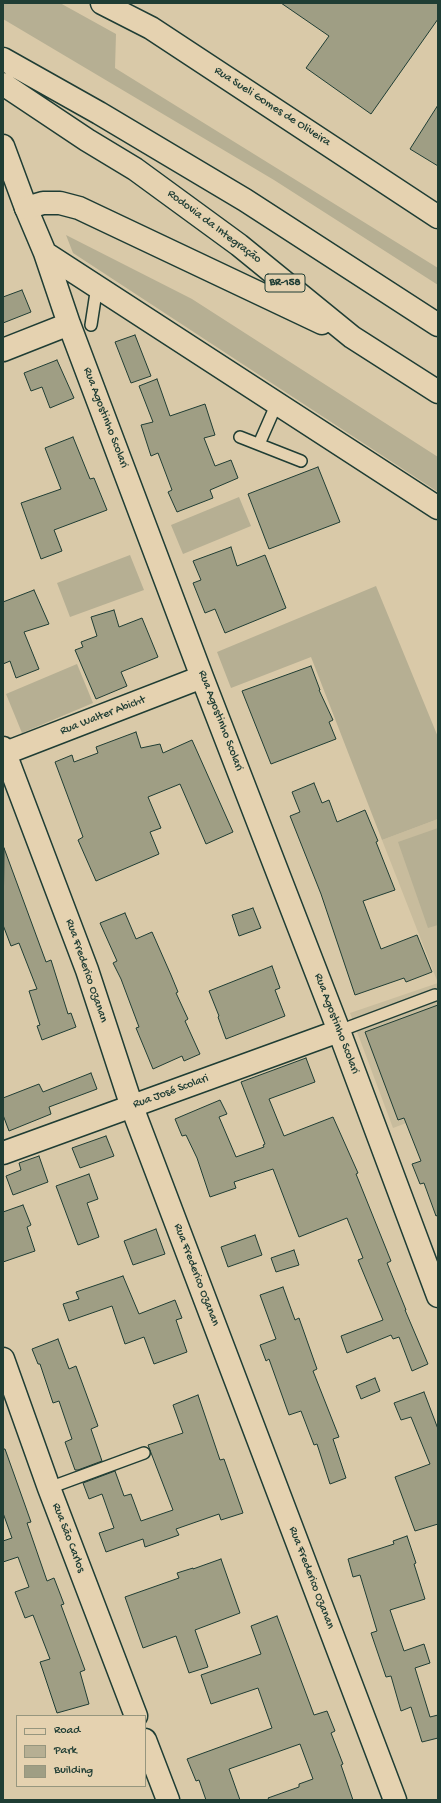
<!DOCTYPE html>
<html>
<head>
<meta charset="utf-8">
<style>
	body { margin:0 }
	#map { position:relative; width:441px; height:1803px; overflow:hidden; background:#d9c9a8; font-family:"Gochi Hand",sans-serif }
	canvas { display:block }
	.frame { position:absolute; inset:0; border:4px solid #1f3d34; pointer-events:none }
	.legend { position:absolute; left:16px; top:1715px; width:130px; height:72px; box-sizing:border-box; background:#e5d2b0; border:1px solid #96967e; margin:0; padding:5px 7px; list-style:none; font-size:12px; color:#1f3d34 }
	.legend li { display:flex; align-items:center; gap:8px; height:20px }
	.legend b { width:20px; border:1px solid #96967e }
</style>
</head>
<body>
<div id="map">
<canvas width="441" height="1803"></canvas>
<div class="frame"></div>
<ul class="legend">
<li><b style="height:5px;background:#e5d2b0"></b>Road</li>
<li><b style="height:11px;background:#b6af93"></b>Park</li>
<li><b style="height:11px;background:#9f9e84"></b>Building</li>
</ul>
</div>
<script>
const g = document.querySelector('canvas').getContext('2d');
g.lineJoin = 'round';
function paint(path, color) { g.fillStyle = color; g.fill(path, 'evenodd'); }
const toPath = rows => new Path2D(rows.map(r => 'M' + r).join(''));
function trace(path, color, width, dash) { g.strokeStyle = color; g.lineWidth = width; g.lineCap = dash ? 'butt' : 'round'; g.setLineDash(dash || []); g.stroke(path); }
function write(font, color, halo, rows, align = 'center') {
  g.font = font + ' "Gochi Hand",sans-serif'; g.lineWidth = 4; g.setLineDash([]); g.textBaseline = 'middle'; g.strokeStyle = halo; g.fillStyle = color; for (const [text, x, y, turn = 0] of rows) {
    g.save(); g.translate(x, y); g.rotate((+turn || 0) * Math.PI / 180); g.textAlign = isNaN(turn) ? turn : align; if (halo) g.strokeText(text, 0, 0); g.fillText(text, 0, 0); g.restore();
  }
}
const built = toPath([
	[438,819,438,1111,393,1128,350,1013,438,983,382,840]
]);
const green = toPath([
	[3,3,60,3,116,34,115,68,438,268,438,285,274,180,3,19],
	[66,235,192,299,438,457,438,492,73,253],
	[239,497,251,526,183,554,171,525],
	[130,555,144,590,70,617,57,583],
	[376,586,438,737,438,819,382,840,311,657,231,688,217,652],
	[77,664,93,703,22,733,6,694],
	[438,828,438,925,428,928,398,842]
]);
const building = toPath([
	[281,3,438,3,438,19,371,114,306,68,329,36,281,3],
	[438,105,438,166,410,149,438,105],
	[22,290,31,312,3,323,3,297,22,290],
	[135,335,151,376,131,383,115,342,135,335],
	[57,360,74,398,50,408,42,387,31,391,24,373,57,360],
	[157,379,170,416,205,404,215,435,204,438,215,466,231,460,238,478,210,490,213,498,177,512,168,492,172,490,158,453,151,456,141,425,153,422,139,386,157,379],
	[73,437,90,479,94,478,107,510,54,530,62,551,41,559,21,503,61,489,45,448,73,437],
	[318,467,340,522,269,549,248,494,318,467],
	[231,547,237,566,265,555,286,608,225,633,215,609,205,613,193,583,201,580,193,561,231,547],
	[34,590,49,624,24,632,39,669,16,678,10,661,3,664,3,602,34,590],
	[114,610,119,627,142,618,158,657,121,672,127,686,96,699,75,650,83,647,81,642,97,636,91,617,114,610],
	[311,666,320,690,319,690,333,720,329,722,336,739,271,764,242,691,311,666],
	[136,732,141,748,160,744,163,753,192,740,233,832,206,844,180,784,148,797,161,828,150,832,159,854,96,881,78,840,83,837,55,762,72,755,74,762,98,753,96,747,136,732],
	[314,783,322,803,329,800,337,822,365,810,378,841,376,842,395,890,363,901,381,949,417,935,432,972,406,982,404,978,355,995,321,894,290,816,300,812,292,792,314,783],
	[4,848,46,962,51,960,68,1014,71,1013,76,1027,42,1040,37,1026,40,1025,29,991,37,989,19,943,11,946,3,925,4,848],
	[253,908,261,928,239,936,232,915,253,908],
	[125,913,136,939,152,932,171,975,178,992,176,993,188,1019,185,1021,200,1054,184,1061,182,1056,153,1069,136,1028,139,1027,121,979,113,963,117,961,100,923,125,913],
	[272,966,280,988,275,990,285,1016,226,1039,218,1017,219,1016,209,991,272,966],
	[438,1005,438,1215,436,1216,424,1183,420,1184,412,1164,421,1161,404,1118,398,1120,365,1032,438,1005],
	[306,1058,315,1082,269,1099,284,1136,333,1117,358,1173,356,1174,391,1261,387,1263,406,1310,405,1310,428,1364,412,1371,399,1337,393,1339,391,1335,347,1353,341,1336,383,1320,358,1260,363,1258,347,1218,299,1237,273,1169,234,1182,236,1188,210,1197,197,1158,186,1135,182,1136,175,1119,220,1100,227,1114,219,1117,236,1157,264,1147,263,1145,265,1144,241,1082,306,1058],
	[91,1073,97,1089,49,1107,51,1114,9,1131,3,1115,3,1098,39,1084,43,1092,91,1073],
	[106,1136,114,1156,80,1168,72,1148,106,1136],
	[39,1156,48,1182,13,1195,6,1176,21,1170,19,1163,39,1156],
	[89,1174,98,1199,87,1203,99,1237,78,1245,56,1186,89,1174],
	[23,1205,31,1225,27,1227,35,1251,3,1262,3,1212,23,1205],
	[156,1229,165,1254,133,1265,124,1241,156,1229],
	[255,1235,262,1255,228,1267,221,1247,255,1235],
	[294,1250,299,1265,276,1272,271,1258,294,1250],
	[123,1276,139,1314,175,1300,182,1318,176,1320,187,1352,154,1364,144,1337,125,1344,112,1306,69,1321,63,1304,79,1299,76,1292,123,1276],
	[283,1287,295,1320,299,1318,317,1369,313,1371,339,1437,333,1439,346,1478,330,1484,317,1444,314,1445,301,1411,289,1415,269,1359,266,1361,260,1345,276,1339,260,1295,283,1287],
	[58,1339,69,1369,76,1366,98,1426,91,1429,102,1461,78,1470,75,1470,65,1442,72,1439,59,1401,53,1403,40,1364,38,1364,32,1349,58,1339],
	[375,1378,380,1391,361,1399,356,1386,375,1378],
	[424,1392,438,1429,438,1524,415,1531,395,1477,430,1464,411,1417,401,1420,394,1403,424,1392],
	[198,1395,220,1460,224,1459,243,1513,221,1520,219,1514,176,1529,179,1535,145,1547,143,1539,106,1552,99,1533,114,1528,102,1494,89,1499,83,1483,115,1471,124,1496,131,1494,141,1521,173,1510,148,1445,183,1433,173,1405,198,1395],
	[3,1449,5,1449,31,1522,27,1523,47,1581,54,1578,64,1604,61,1605,85,1670,80,1672,89,1704,57,1713,40,1662,50,1659,33,1615,25,1618,15,1592,29,1587,18,1557,3,1562,3,1541,12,1538,3,1513,3,1449],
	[407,1536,416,1563,414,1564,425,1599,390,1610,404,1651,424,1644,430,1663,415,1668,430,1717,438,1715,438,1738,422,1742,411,1707,401,1711,391,1676,386,1677,371,1633,377,1631,360,1575,353,1577,348,1559,394,1544,393,1541,407,1536],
	[221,1559,240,1613,195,1630,208,1667,189,1673,176,1636,143,1648,125,1597,179,1578,177,1573,193,1568,193,1569,221,1559],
	[277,1616,314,1715,327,1711,335,1731,331,1733,343,1764,341,1765,353,1800,269,1800,268,1798,299,1787,299,1784,313,1779,300,1744,229,1769,240,1800,206,1800,199,1780,196,1781,187,1759,272,1728,258,1688,211,1704,201,1675,261,1654,251,1626,277,1616]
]);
const service = toPath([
	[91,325,97,286],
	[240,437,301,461],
	[259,444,277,403],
	[339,1031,435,995],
	[49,1488,144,1453]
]);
const minor = toPath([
	[3,146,26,208,45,253,69,324,202,677,339,1031,438,1296],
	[45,253,438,508],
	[3,350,69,324],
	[3,748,87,970,132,1107,395,1800],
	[3,754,202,677],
	[3,1153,339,1031],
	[3,1359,49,1488,136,1716],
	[145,1740,168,1800]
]);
const tertiary = toPath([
	[102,3,151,28,438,217]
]);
const trunk = toPath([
	[3,59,99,113,245,200,438,325],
	[3,84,87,140,135,169,239,245,352,337,438,392],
	[26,208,43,203,60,203,79,208,322,323]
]);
const shields = [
	[285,283,40]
];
const shieldNames = [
	["BR-158",285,283]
];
const streetNames = [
	["Rua Sueli Gomes de Oliveira",272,107,33],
	["Rodovia da Integração",214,227,37],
	["Rua Agostinho Scolari",105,418,69],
	["Rua Walter Abicht",103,716,-21],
	["Rua Agostinho Scolari",220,721,69],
	["Rua Frederico Ozanan",86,971,71],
	["Rua Agostinho Scolari",336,1024,69],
	["Rua José Scolari",171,1092,-20],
	["Rua Frederico Ozanan",196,1275,69],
	["Rua São Carlos",68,1538,69],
	["Rua Frederico Ozanan",311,1578,69]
];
paint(built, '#c8bc9d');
paint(green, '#b6af93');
paint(building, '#9f9e84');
trace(building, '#1f3d34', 1);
trace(service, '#1f3d34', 14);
trace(minor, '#1f3d34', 25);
trace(tertiary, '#1f3d34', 25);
trace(trunk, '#1f3d34', 25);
trace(service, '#e5d2b0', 11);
trace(minor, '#e5d2b0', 22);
trace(tertiary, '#e5d2b0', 22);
trace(trunk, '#e5d2b0', 22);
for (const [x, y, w] of shields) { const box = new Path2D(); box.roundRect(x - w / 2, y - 9, w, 18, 3); g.fillStyle = '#e5d2b0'; g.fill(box); trace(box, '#1f3d34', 1); }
write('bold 11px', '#1f3d34', null, shieldNames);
write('12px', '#1f3d34', '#e5d2b0', streetNames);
</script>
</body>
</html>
